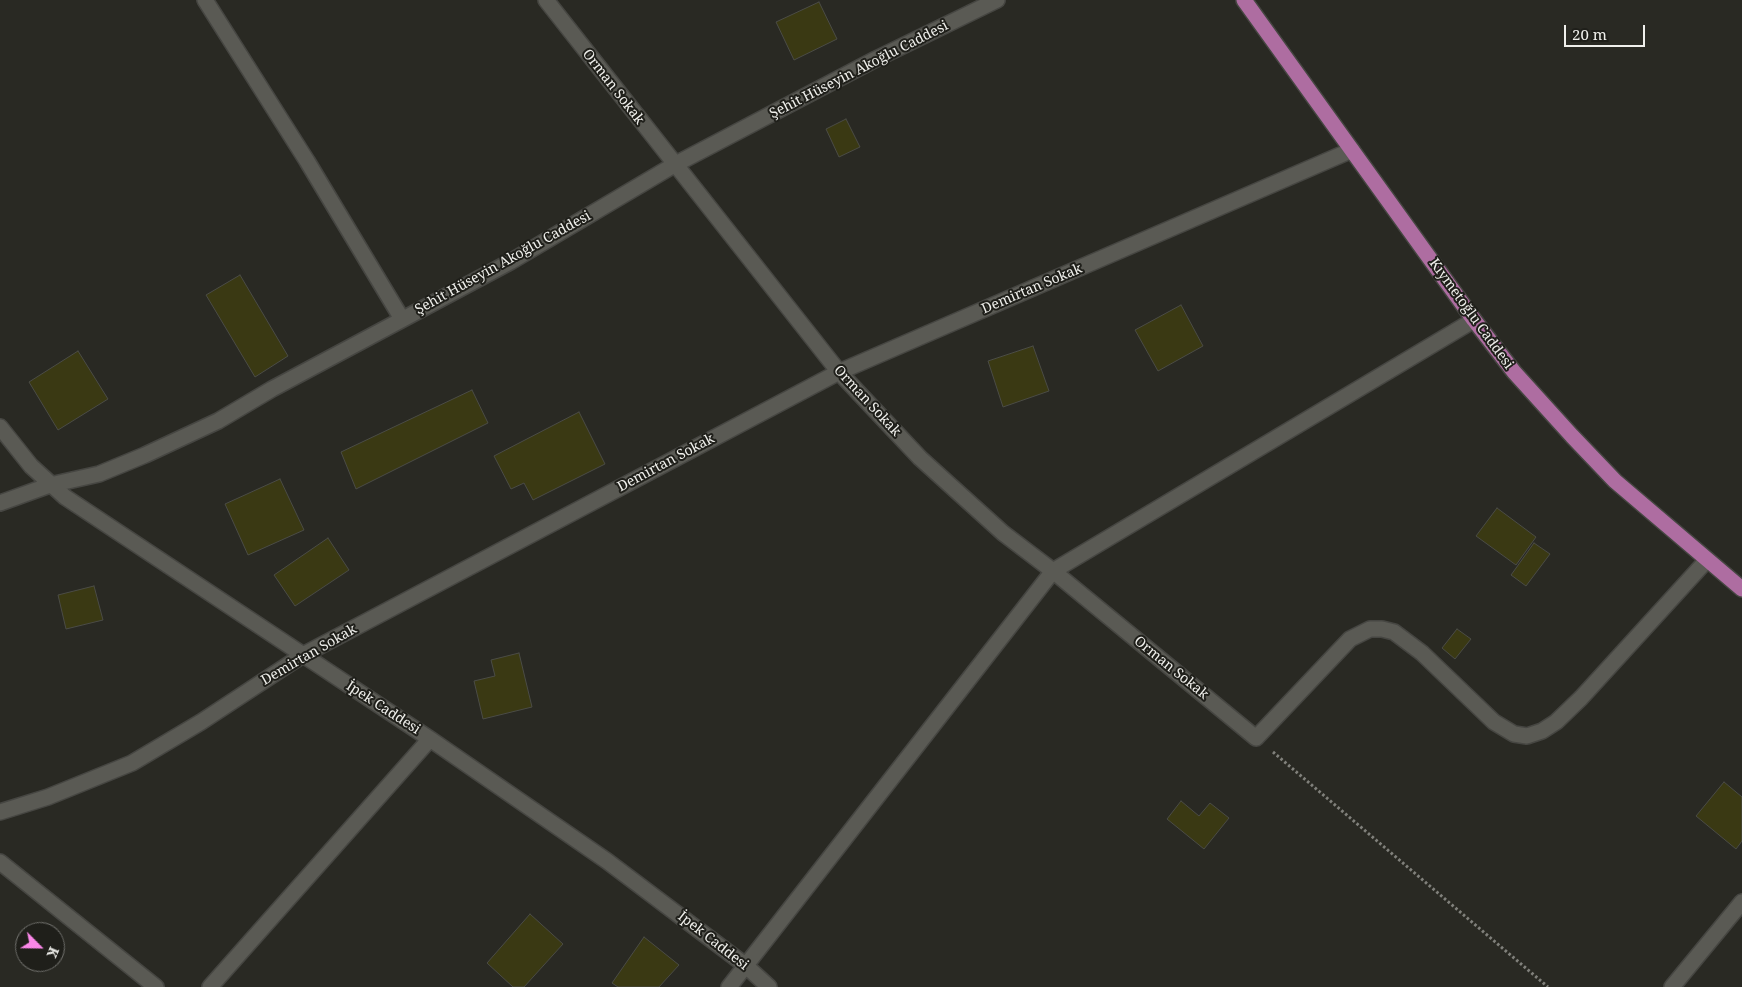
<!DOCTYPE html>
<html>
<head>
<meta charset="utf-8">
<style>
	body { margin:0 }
	#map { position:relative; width:1742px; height:987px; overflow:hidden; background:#292923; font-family:"Noto Serif",serif }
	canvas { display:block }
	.north { position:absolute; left:15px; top:922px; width:50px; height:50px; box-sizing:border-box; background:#1f1f1a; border:1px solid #72726e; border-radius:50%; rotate:113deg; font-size:14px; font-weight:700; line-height:20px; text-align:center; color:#efefeb }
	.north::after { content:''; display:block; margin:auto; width:18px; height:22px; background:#fa87e8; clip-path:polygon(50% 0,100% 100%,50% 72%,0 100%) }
	.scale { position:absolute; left:1564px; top:25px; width:81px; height:22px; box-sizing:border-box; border:2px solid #efefeb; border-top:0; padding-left:6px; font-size:15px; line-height:18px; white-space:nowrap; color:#efefeb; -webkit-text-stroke:4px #1f1f1a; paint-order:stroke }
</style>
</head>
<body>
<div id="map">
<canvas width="1742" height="987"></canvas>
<div class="north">K</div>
<div class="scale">20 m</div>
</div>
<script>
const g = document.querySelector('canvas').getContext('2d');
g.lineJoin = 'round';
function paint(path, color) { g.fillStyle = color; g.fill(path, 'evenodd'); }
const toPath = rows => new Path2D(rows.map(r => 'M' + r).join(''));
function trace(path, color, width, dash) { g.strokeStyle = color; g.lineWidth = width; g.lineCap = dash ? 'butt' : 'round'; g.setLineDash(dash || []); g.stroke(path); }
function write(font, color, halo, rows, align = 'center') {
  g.font = font + ' "Noto Serif",serif'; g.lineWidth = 4; g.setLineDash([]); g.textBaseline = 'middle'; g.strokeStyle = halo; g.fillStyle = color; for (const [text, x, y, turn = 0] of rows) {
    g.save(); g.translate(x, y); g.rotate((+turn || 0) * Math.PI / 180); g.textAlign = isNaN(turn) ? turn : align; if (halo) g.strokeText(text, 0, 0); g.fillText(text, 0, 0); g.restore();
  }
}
const building = toPath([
	[819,2,837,39,794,60,776,22,819,2],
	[846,119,860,147,839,157,826,129,846,119],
	[240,275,288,356,255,377,206,295,240,275],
	[1181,305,1203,346,1158,371,1135,330,1181,305],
	[1033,346,1049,391,1003,407,988,361,1033,346],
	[78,351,108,399,58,430,29,382,78,351],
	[472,390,488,423,356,489,341,452,472,390],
	[579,412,605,464,533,500,524,483,511,489,494,456,579,412],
	[280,479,304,530,248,555,225,504,280,479],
	[1497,508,1536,537,1516,565,1476,536,1497,508],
	[328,538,349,570,295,606,274,575,328,538],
	[1534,543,1550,554,1526,586,1511,575,1534,543],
	[94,586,103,620,66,629,58,595,94,586],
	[1457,629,1471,639,1455,659,1442,648,1457,629],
	[519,653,532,707,483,719,474,681,495,676,491,660,519,653],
	[1724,782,1742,797,1742,841,1736,849,1696,816,1724,782],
	[1181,801,1199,816,1210,803,1229,818,1204,849,1167,819,1181,801],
	[530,914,563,944,524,987,513,987,487,963,530,914],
	[644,937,679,965,659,987,618,987,612,983,644,937]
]);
const path = toPath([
	[1273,752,1548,987]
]);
const minor = toPath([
	[205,0,307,161,402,319],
	[546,0,839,372,920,458,1003,533,1053,571,1256,738,1350,639,1370,629,1382,629,1394,632,1422,653,1494,722,1514,734,1527,736,1542,731,1556,722,1581,698,1707,560],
	[0,427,31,466,65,497,430,739,607,861,745,965,769,987],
	[0,503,50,485,99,474,145,455,218,421,272,389,510,262,674,165,876,59,997,0],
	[0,812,48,797,132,763,201,722,303,655,839,372,1352,150],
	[0,862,156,987],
	[210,987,430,739],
	[729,987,1053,571,1474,320],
	[1672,987,1742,902]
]);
const major = toPath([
	[1244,0,1474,320,1514,372,1572,436,1615,481,1742,589]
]);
const streetNames = [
	["Şehit Hüseyin Akoğlu Caddesi",859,70,-27],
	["Orman Sokak",613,87,52],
	["Şehit Hüseyin Akoğlu Caddesi",503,263,-29],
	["Demirtan Sokak",1032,289,-23],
	["Kıymetoğlu Caddesi",1471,314,54],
	["Orman Sokak",867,401,47],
	["Demirtan Sokak",666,463,-28],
	["Demirtan Sokak",309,655,-30],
	["Orman Sokak",1171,668,39],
	["İpek Caddesi",383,708,33],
	["İpek Caddesi",713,941,38]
];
paint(building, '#3a3913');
trace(building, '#4b4c46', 1);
trace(minor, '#464642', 18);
trace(major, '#464642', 18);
trace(path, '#80807b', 3, [2.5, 2.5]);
trace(minor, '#5a5a54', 15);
trace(major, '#ae6da1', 15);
write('14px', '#efefeb', '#1f1f1a', streetNames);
</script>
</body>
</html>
